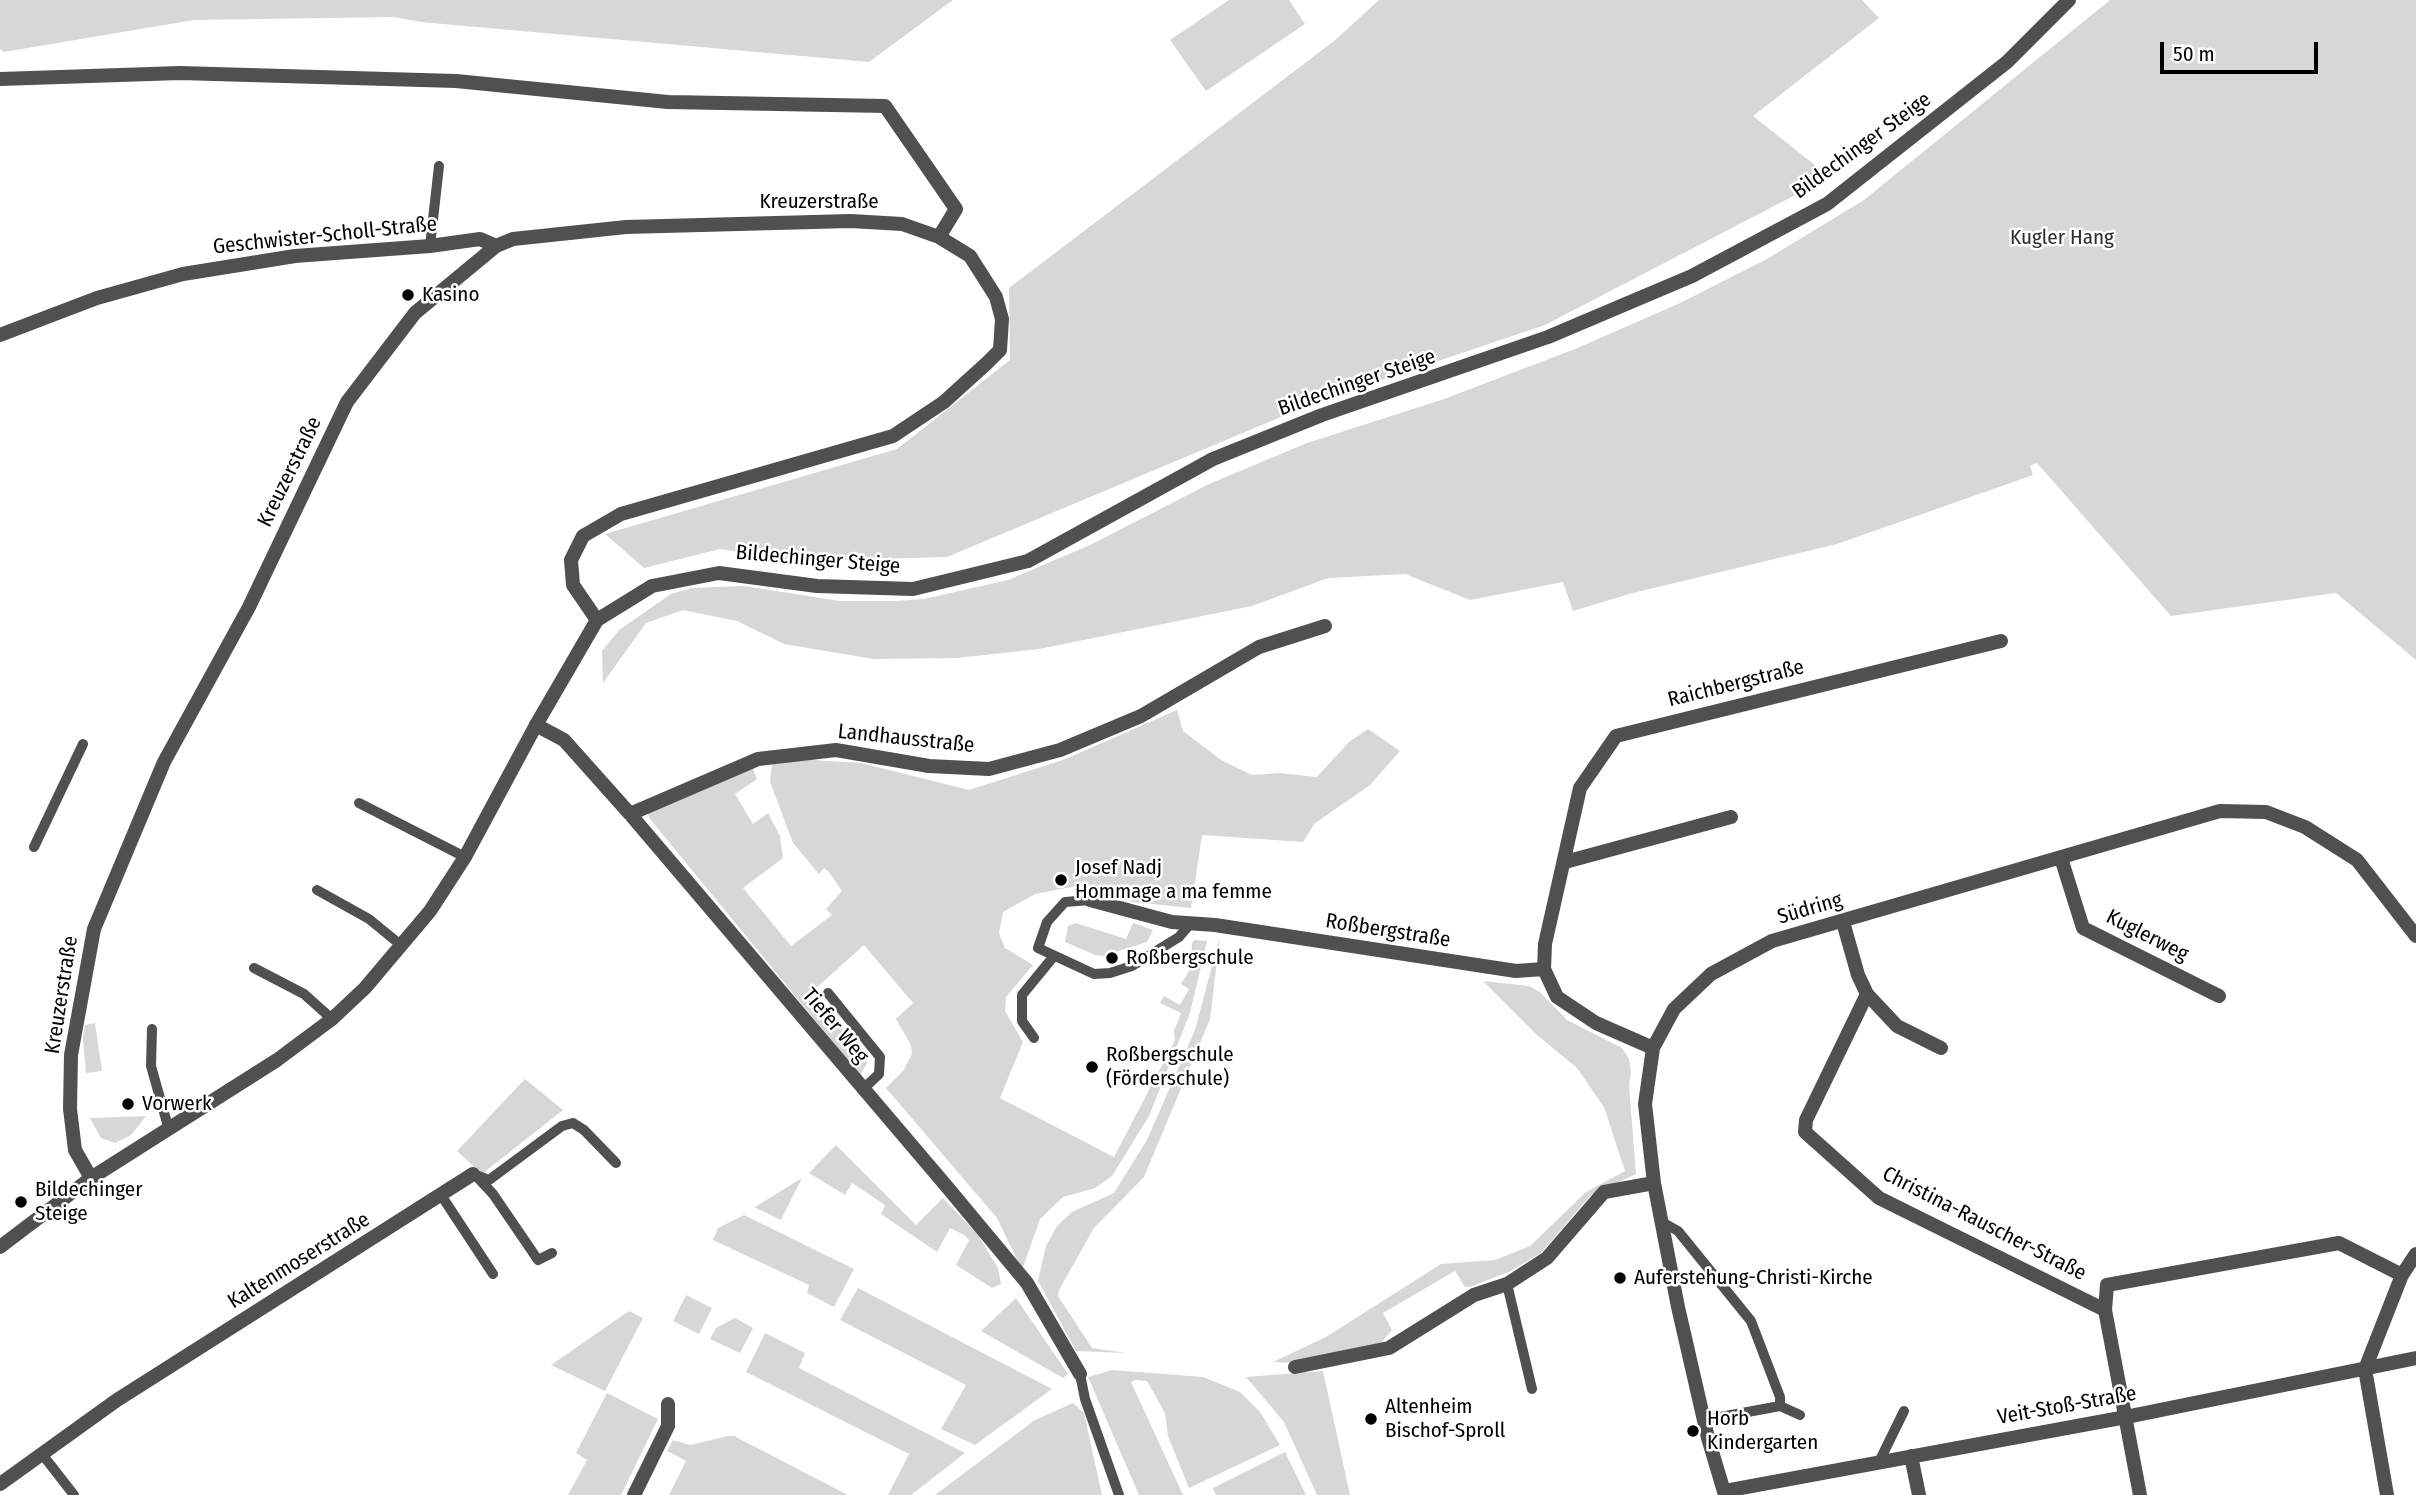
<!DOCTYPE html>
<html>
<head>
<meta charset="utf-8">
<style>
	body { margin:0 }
	#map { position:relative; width:2416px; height:1495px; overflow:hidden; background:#fff; font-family:"Fira Sans Condensed",sans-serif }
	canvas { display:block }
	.scale { position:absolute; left:2160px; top:42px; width:158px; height:32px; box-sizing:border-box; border:4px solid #000; border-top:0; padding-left:9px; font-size:21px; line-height:24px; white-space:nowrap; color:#000; -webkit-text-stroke:5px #fff; paint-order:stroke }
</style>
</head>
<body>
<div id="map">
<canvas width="2416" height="1495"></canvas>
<div class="scale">50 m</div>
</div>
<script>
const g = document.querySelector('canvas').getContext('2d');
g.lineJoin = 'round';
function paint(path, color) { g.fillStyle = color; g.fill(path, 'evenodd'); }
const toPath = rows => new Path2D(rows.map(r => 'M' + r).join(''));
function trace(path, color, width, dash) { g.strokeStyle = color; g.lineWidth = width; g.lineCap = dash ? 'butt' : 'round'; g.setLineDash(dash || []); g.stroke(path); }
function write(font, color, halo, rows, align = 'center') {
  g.font = font + ' "Fira Sans Condensed",sans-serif'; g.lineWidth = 5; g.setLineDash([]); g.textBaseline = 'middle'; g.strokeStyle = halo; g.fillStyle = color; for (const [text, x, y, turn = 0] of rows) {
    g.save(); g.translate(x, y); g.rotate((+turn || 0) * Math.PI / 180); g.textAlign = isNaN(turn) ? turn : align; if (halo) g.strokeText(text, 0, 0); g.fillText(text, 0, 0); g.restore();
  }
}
const green = toPath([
	[0,0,953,0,869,62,421,22,394,17,194,20,4,52,0,49],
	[1229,0,1289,0,1305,24,1206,91,1170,40],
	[1379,0,1862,0,1879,18,1753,116,1830,177,1545,325,1319,401,947,557,800,561,720,549,644,568,605,534,897,449,1010,360,1009,288,1334,41],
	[2110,0,2416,0,2416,660,2336,593,2171,616,2037,463,2030,466,2033,475,1837,544,1633,593,1573,611,1563,582,1470,600,1405,574,1328,578,1252,606,1039,649,957,658,874,659,784,644,737,621,683,610,646,623,603,683,602,651,619,630,671,594,692,588,744,586,840,601,897,601,924,599,1008,580,1090,545,1209,484,1307,443,1444,399,1575,349,1678,304,1767,259,1864,200],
	[1177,710,1183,731,1221,760,1252,775,1279,773,1317,777,1349,742,1368,729,1400,751,1370,785,1314,824,1303,842,1202,835,1191,908,1133,902,1077,886,1035,894,1003,912,999,933,1005,948,1033,965,1006,997,1005,1011,1023,1042,1000,1098,1114,1157,1175,1040,1174,1031,1181,1013,1160,1003,1164,996,1180,1005,1189,989,1181,984,1191,968,1192,943,1194,940,1207,941,1190,1013,1149,1116,1112,1176,1095,1188,1063,1197,1040,1219,1022,1270,997,1218,886,1088,903,1071,912,1054,911,1045,896,1019,913,1003,864,945,813,991,860,1048,867,1063,860,1075,650,819,647,812,752,767,757,779,735,794,753,824,768,813,780,836,783,858,743,888,791,946,832,915,826,909,842,891,829,872,824,868,819,874,793,843,770,782,772,762,796,759,861,763,969,790,1063,760],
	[1076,923,1126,939,1133,923,1153,930,1147,942,1103,956,1095,955,1065,942,1068,926],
	[1220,936,1210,1019,1144,1177,1094,1228,1059,1290,1058,1296,1092,1348,1126,1353,1076,1351,1038,1281,1046,1246,1057,1226,1072,1212,1114,1193,1147,1140,1195,1030],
	[1483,981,1529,986,1540,992,1567,1020,1622,1048,1629,1059,1631,1073,1629,1086,1636,1174,1590,1196,1541,1253,1509,1272,1469,1287,1465,1287,1455,1271,1383,1313,1392,1330,1381,1343,1293,1363,1273,1362,1326,1337,1441,1264,1495,1260,1530,1246,1586,1192,1625,1171,1604,1107,1577,1068,1537,1035],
	[95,1023,102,1071,86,1073,83,1038,85,1025],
	[525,1079,563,1110,482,1174,457,1151],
	[146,1116,131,1135,115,1143,101,1138,90,1118],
	[836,1145,916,1225,943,1198,978,1235,998,1268,1001,1284,992,1288,956,1265,969,1240,964,1235,950,1228,937,1252,881,1214,885,1205,852,1183,845,1195,809,1173],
	[802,1178,781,1220,754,1207,755,1207],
	[744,1215,854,1269,834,1307,807,1293,809,1285,713,1240,718,1228],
	[858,1288,1052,1389,975,1445,941,1429,966,1385,840,1320],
	[686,1295,712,1308,699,1334,673,1321],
	[1016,1298,1068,1374,1063,1378,981,1331],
	[629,1311,643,1318,605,1391,551,1365],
	[735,1318,753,1328,740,1353,710,1339,716,1328],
	[765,1333,805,1353,799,1368,965,1453,911,1495,888,1495,909,1454,746,1372],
	[1112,1370,1203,1377,1240,1392,1260,1412,1280,1445,1189,1488,1168,1436,1165,1413,1147,1381,1136,1380,1131,1382,1183,1495,1139,1495,1088,1377],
	[1323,1371,1350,1495,1317,1495,1284,1422,1246,1377],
	[607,1393,658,1419,621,1495,568,1495,587,1460,576,1453],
	[1073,1403,1084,1413,1102,1495,935,1495,1035,1420],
	[728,1436,734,1436,848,1495,669,1495,686,1461,667,1451,673,1440,690,1445],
	[1285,1452,1306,1495,1216,1495,1213,1488]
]);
const service = toPath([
	[430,246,439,166],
	[359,803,465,857],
	[34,847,83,744],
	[317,890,369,919,402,946],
	[1090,900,1065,902,1047,922,1038,948,1094,974,1110,973,1132,966,1179,937,1191,923],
	[254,968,304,994,332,1019],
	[828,993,880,1057,879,1074,862,1090],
	[152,1029,151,1066,169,1130],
	[1034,1038,1022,1021,1022,995,1054,956],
	[473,1174,489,1180,562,1126,573,1123,584,1130,616,1163],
	[478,1178,493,1194,538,1260,552,1253],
	[441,1195,493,1274],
	[1662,1222,1678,1231,1751,1321,1780,1397,1780,1406],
	[1507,1284,1532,1389],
	[1080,1374,1085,1399,1119,1495],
	[1704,1420,1780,1406,1800,1415],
	[42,1454,74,1495],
	[1879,1462,1904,1411]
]);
const minor = toPath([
	[0,79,180,73,456,81,668,102,885,106,956,209,939,237],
	[0,335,97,298,183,274,295,256,430,246,480,239,496,246],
	[536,725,564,740,630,814,948,1188,1027,1283,1080,1374],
	[630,814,758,759,836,750,929,766,989,769,1060,750,1141,716,1259,647,1325,626],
	[2061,858,2083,928,2219,996],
	[1565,862,1731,817],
	[1090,900,1172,922,1215,925,1516,971,1544,969,1557,997,1596,1023,1653,1048],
	[1843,922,1858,975,1867,994,1897,1026,1941,1048],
	[1544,969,1545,944,1580,788,1616,736,2001,641],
	[1867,994,1806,1120,1805,1132,1879,1198,2105,1310,2107,1285,2339,1243,2402,1275],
	[91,1178,75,1150,70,1109,71,1055,94,929,164,762,249,607,347,402,415,313,496,246,513,239,626,227,851,221,902,224,939,237,970,256,996,297,1002,319,1000,350,987,363,944,402,893,436,621,514,583,536,571,560,573,585,597,620],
	[2105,1310,2140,1495],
	[1295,1367,1389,1348,1474,1295,1507,1284,1547,1258,1604,1192,1654,1183],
	[1911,1456,1919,1495],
	[0,1484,117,1400,473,1174],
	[1725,1491,2126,1417,2416,1358],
	[634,1495,668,1426,668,1404],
	[1725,1495,1708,1438,1678,1307,1654,1183,1645,1104,1653,1048,1674,1009,1711,974,1772,941,2220,811,2266,812,2305,827,2357,860,2416,936],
	[2387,1495,2365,1369,2402,1275,2416,1254]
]);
const tertiary = toPath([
	[0,1247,91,1178,277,1060,332,1019,365,988,430,911,465,857,536,725,597,620,652,586,719,573,817,586,913,589,1028,561,1213,459,1322,415,1548,337,1692,276,1827,204,2007,62,2069,0]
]);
const markers = [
	[408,295,7,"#000"],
	[1061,880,7,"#000"],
	[1112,958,7,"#000"],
	[1092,1067,7,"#000"],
	[128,1104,7,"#000"],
	[21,1202,7,"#000"],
	[1620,1278,7,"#000"],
	[1371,1419,7,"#000"],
	[1693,1431,7,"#000"]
];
const streetNames = [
	["Bildechinger Steige",1862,146,-36],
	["Kreuzerstraße",819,202],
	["Geschwister-Scholl-Straße",325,236,-6],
	["Bildechinger Steige",1357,383,-19],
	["Kreuzerstraße",290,472,-64],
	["Bildechinger Steige",818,560,5],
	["Raichbergstraße",1736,684,-14],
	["Landhausstraße",906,739,6],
	["Südring",1810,909,-16],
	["Roßbergstraße",1388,931,9],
	["Kuglerweg",2147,936,27],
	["Kreuzerstraße",62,995,-81],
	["Tiefer Weg",835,1026,50],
	["Christina-Rauscher-Straße",1984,1224,27],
	["Kaltenmoserstraße",299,1261,-32],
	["Veit-Stoß-Straße",2067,1406,-10]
];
const parkNames = [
	["Kugler Hang",2062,238]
];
const poiNames = [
	["Kasino",422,295],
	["Josef Nadj",1075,868],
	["Hommage a ma femme",1075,892],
	["Roßbergschule",1126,958],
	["Roßbergschule",1106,1055],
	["(Förderschule)",1106,1079],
	["Vorwerk",142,1104],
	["Bildechinger",35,1190],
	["Steige",35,1214],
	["Auferstehung-Christi-Kirche",1634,1278],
	["Altenheim",1385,1407],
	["Bischof-Sproll",1385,1431],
	["Horb",1707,1419],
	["Kindergarten",1707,1443]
];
paint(green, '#d7d7d7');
trace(service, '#505050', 10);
trace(minor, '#505050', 14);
trace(tertiary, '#505050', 14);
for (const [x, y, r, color] of markers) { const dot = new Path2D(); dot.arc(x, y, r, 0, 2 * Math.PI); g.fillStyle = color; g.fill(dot); trace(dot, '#fff', 2.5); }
write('21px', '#000', '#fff', streetNames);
write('21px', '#2e2e2e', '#fff', parkNames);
write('21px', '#000', '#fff', poiNames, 'left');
</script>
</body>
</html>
